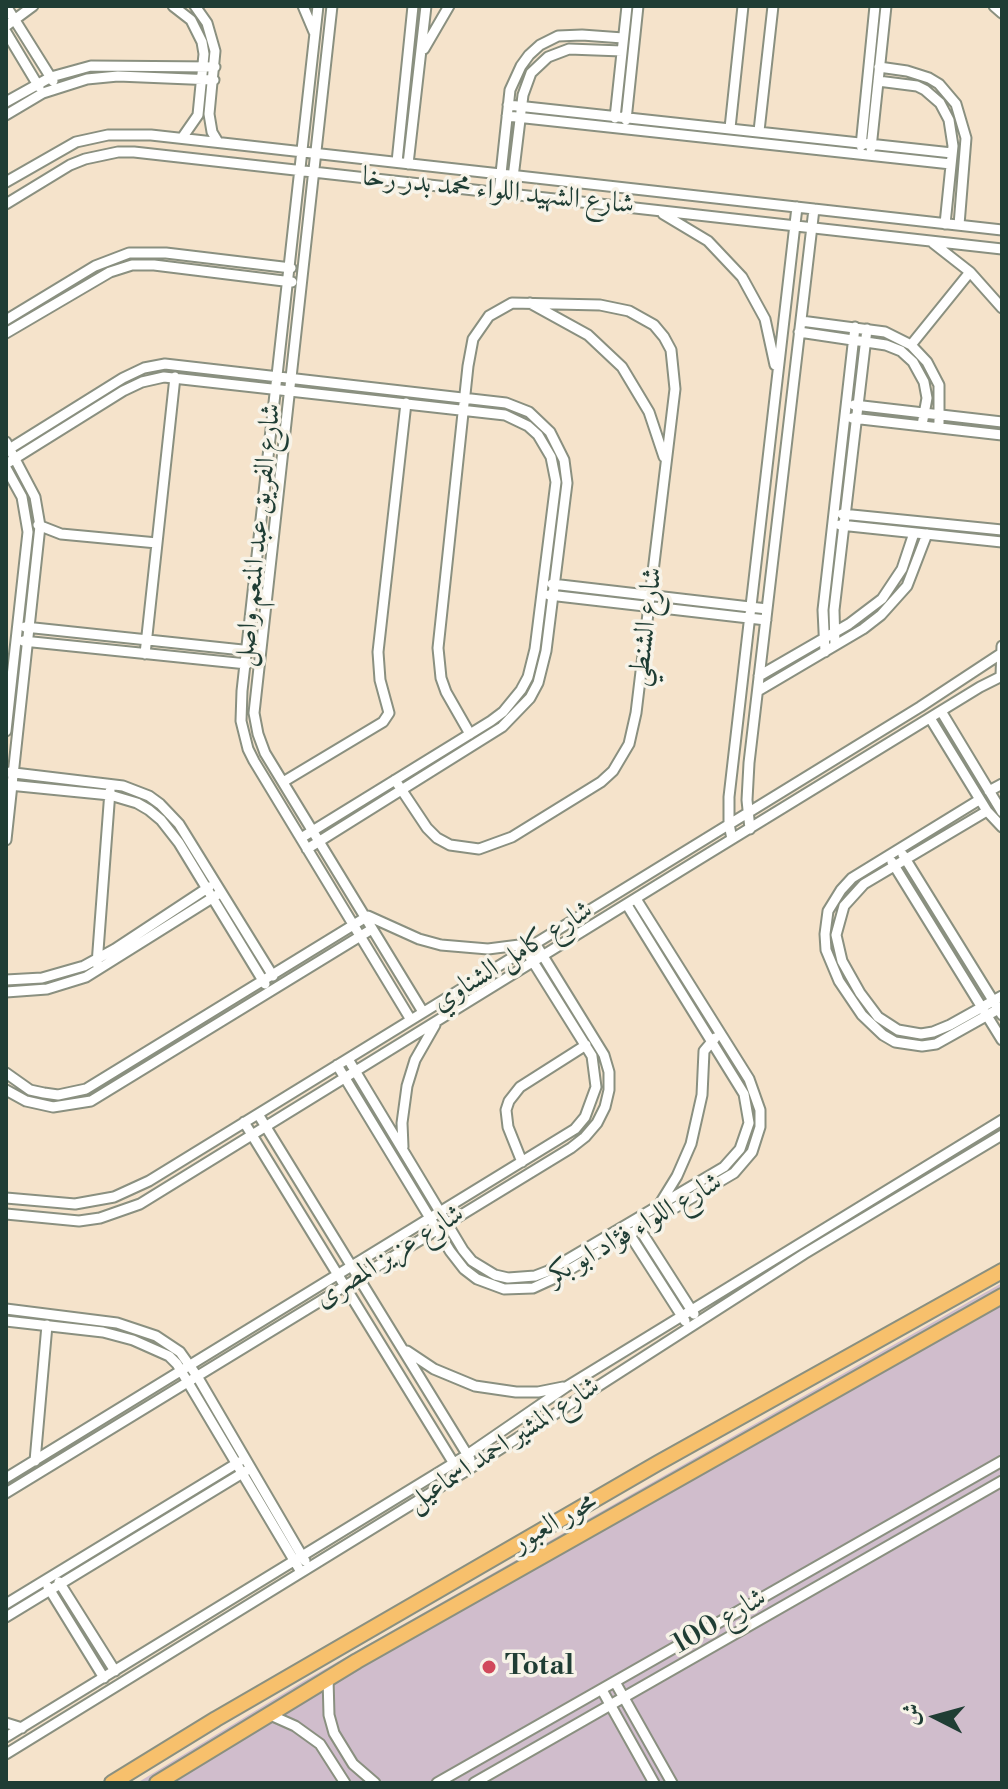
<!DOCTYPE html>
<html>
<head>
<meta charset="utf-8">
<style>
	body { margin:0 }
	#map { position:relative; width:1008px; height:1789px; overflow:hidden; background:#f5e3cb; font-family:"Libre Bodoni",Amiri,serif }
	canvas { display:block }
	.frame { position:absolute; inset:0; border:8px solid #1f3d34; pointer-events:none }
	.north { position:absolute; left:896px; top:1677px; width:80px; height:80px; -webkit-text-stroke:6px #f7f3e8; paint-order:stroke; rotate:276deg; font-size:22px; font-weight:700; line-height:32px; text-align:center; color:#1f3d34 }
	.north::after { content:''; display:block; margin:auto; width:28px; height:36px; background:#1f3d34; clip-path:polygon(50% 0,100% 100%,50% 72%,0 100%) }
</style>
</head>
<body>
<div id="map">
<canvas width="1008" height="1789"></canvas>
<div class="frame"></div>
<div class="north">ش</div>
</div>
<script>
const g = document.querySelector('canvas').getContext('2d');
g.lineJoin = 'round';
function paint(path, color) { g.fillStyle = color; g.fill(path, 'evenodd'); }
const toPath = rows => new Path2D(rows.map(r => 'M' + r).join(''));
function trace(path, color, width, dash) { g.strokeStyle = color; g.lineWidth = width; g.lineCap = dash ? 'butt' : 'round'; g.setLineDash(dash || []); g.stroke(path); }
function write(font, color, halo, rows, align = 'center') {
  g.font = font + ' "Libre Bodoni",Amiri,serif'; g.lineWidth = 7; g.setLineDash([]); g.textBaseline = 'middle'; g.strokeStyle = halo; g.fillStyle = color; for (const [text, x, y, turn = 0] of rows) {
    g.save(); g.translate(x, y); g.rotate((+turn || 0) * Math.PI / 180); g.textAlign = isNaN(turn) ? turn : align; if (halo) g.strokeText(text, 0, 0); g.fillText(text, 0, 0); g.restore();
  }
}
const industrial = toPath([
	[1002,1283,1002,1783,137,1783,304,1681]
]);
const minor = toPath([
	[6,6,53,81],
	[173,6,191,20,202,42,204,54,198,115,182,138],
	[195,6,207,23,215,51,209,114,212,132,218,142],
	[303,6,314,32],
	[318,6,242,691,241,721,248,749,254,761,411,1020],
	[332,6,254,713,258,734,265,753,423,1012],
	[994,6,1002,13],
	[6,26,33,6],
	[6,32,39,87],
	[424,49,449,6],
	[879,67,907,71,929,78,939,84,956,104,966,138,959,225],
	[878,81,917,86,925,90,940,103,949,120,953,146,945,224],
	[6,102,51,77,91,66,215,67],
	[508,105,952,153],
	[6,115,43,93,87,79,118,76,214,80],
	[507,116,951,164],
	[615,118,627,6],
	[626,120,638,6],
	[730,128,743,6],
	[759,131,773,6],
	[861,146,875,6],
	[871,148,886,6],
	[397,162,413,6],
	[408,164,426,6],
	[6,182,76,142,108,135,151,135,1002,230],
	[499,192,510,90,521,66,529,55,540,45,558,36,582,35,623,38],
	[511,194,523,95,531,73,548,57,569,49,622,51],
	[6,204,70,165,85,159,118,152,134,152,1002,249],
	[663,214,708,241,742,277,765,319,775,365],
	[933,243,970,272,1002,308],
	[530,303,588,335,622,367,649,412,664,457],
	[6,320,95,266,129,253,166,253,291,268],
	[801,321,885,332,911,345,927,362,939,385,939,427],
	[799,332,886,345,901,351,913,362,924,382,927,398,922,425],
	[6,333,110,272,132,265,154,265,292,282],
	[911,345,970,272],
	[854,405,1002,422],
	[852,418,1002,435],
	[6,442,35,497,40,526,6,840],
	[6,451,123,378,144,368,165,364,506,403,529,412,550,432,564,460,567,483,546,651,538,683,530,698,502,727,307,849],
	[6,464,123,391,142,382,164,377,505,415,528,426,538,435,551,457,556,482,535,649,528,677,521,690,503,712,491,721,301,838],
	[6,468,22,497,28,532,6,731],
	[842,514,1002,530],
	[38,525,61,534,157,543],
	[840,525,1002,542],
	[552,584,767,609],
	[549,595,766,620],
	[25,627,252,651],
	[23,641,247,664],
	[835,645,834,610,867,329],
	[825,652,823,610,855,327],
	[145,654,175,377],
	[759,676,849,624,882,599,902,569,914,533],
	[1001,676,1002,646],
	[758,691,863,629,881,615,907,586,927,534],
	[941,711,1002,812],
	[930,718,987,811,1002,827],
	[6,772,123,786,149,796,160,804,179,824,273,976],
	[395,780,427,828,437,838,450,845,479,849,512,837,601,782,613,771,629,744,636,713,675,389,671,350,664,337,654,325,629,311,600,305,512,303,489,316,473,339,468,366,438,648,441,678,446,692,470,734],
	[283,782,383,722,389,713,380,680,378,652,406,403],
	[9,785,110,795,137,803,149,810,161,820,179,843,265,984],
	[989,791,1002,784],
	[979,800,852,878,841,890,828,911,825,934,826,950,839,981,862,1015,883,1035,895,1042,922,1046,936,1044,1002,1007],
	[987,811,864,884,844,906,836,935,842,961,860,993,878,1017,898,1030,921,1034,933,1032,950,1025,1002,996],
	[750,829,747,800,749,763,814,209],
	[732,839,729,824,729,797,797,207],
	[903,855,1002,1015],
	[892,862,1002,1040],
	[97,964,110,791],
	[6,980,42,978,84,966,115,949,209,887],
	[6,992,47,989,86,977,217,895],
	[348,1059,463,1250,472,1261,495,1275,508,1278,535,1276,548,1271,724,1167,740,1149,749,1123,744,1094,627,905],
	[337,1065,450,1251,464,1269,477,1279,504,1289,533,1288,557,1277,734,1173,752,1152,760,1127,760,1110,749,1079,636,899],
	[6,1073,30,1090,44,1093,58,1095,86,1089,368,916,419,939,441,945,488,949,535,943,604,1055,609,1072,609,1090,605,1107,597,1123,585,1137,571,1148,6,1493],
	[6,1090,26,1101,53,1107,91,1101,372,929],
	[258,1114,470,1459],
	[244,1122,456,1467],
	[403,1147,402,1123,407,1086,415,1060,435,1025],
	[522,1162,508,1127,506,1110,509,1101,520,1087,586,1045],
	[6,1198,75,1204,114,1197,149,1181,920,707,1002,653],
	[661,1202,677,1176,691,1144,702,1095,704,1051,715,1038],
	[6,1214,79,1221,100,1218,140,1204,693,863,980,687,1002,676],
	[637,1225,694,1314],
	[628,1232,685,1321],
	[6,1309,117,1323,156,1336,180,1352,197,1376,305,1561],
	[6,1321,103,1332,133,1340,169,1356,177,1364,301,1572],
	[407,1351,434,1369,475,1386,516,1392,538,1392,563,1387],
	[35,1461,47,1325],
	[6,1478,575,1129,585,1117,596,1087,592,1056,525,949],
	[59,1582,115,1671],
	[48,1587,104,1678],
	[6,1604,239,1462],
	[6,1617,246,1471],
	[328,1678,329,1715,334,1733,353,1764,375,1783],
	[615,1682,672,1783],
	[602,1690,654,1783],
	[268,1714,295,1726,320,1744,345,1783],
	[6,1723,22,1728],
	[6,1737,467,1455,566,1387,1002,1120],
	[6,1754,466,1471,804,1254,1002,1135],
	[437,1783,1002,1461],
	[474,1783,1002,1481]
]);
const highway = toPath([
	[112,1783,216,1719,658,1463,1002,1271],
	[157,1783,357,1661,1002,1296]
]);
const markers = [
	[489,1667,8,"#d1495b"]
];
const streetNames = [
	["شارع الشهيد اللواء محمد بدر رخا",498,192,6],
	["شارع الفريق عبد المنعم واصل",259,535,-84],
	["شارع الشنطي",647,627,-83],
	["شارع كامل الشناوي",513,957,-32],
	["شارع اللواء فؤاد ابو بكر",635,1230,-30],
	["شارع عزيز المصرى",390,1257,-32],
	["شارع المشير احمد اسماعيل",504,1445,-33],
	["محور العبور",555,1523,-30],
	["شارع 100",720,1622,-30]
];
const poiNames = [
	["Total",505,1667]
];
paint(industrial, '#d0bdcc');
trace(minor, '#8a9080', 13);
trace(highway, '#8a9080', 18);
trace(minor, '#fff', 9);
trace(highway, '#f7c06c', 14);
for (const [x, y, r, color] of markers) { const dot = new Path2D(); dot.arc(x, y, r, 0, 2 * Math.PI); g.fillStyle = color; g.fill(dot); trace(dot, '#f7f3e8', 3); }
write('28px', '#1f3d34', '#f7f3e8', streetNames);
write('bold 28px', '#1f3d34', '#f7f3e8', poiNames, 'left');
</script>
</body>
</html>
